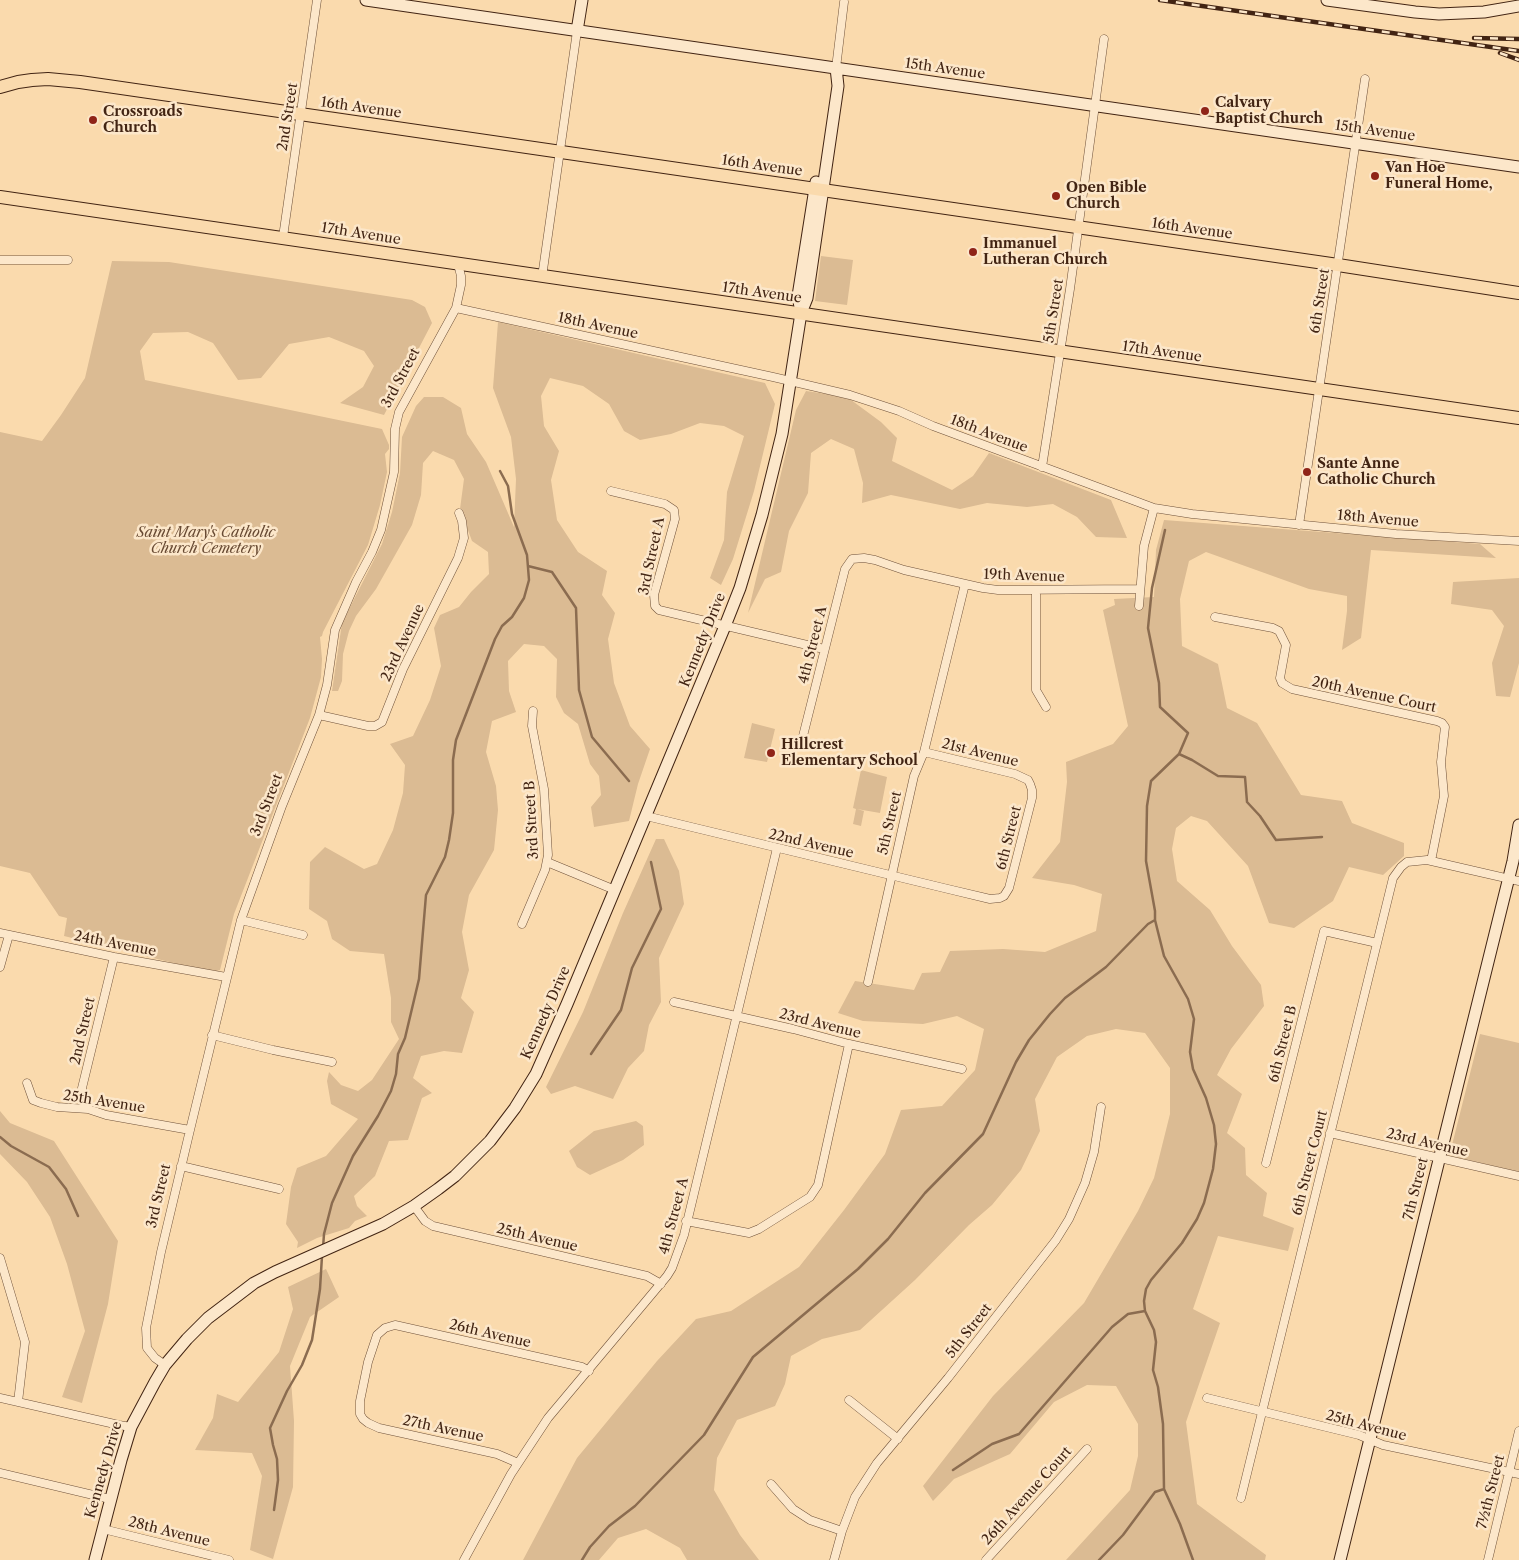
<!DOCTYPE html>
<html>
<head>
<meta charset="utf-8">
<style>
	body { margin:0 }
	canvas { display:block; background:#fadaad }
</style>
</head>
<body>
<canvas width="1519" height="1560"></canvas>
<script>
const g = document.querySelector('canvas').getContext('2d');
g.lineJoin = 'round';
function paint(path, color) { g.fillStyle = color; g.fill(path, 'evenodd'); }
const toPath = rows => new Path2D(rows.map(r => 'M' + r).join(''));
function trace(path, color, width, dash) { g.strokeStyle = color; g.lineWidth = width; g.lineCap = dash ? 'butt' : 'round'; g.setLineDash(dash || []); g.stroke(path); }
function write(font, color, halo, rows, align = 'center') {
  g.font = font + ' "Libre Caslon Text",serif'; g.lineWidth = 5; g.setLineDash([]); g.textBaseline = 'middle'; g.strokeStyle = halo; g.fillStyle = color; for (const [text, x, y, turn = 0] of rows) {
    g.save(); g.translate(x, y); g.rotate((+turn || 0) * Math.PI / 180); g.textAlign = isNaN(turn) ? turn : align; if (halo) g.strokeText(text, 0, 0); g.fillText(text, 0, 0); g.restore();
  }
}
const green = toPath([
	[821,256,853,260,847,305,815,301],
	[112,261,169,262,412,300,425,307,432,323,384,415,340,403,363,387,374,366,364,351,329,337,289,344,261,378,238,380,213,343,188,332,153,333,140,351,145,380,382,429,389,445,389,449,385,454,387,472,380,505,368,545,323,632,322,636,320,637,322,659,321,677,310,718,234,914,220,970,217,971,202,970,64,936,67,918,59,916,30,873,0,866,0,432,42,441,61,415,85,378],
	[498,322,765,383,775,404,754,491,733,559,721,585,710,578,724,540,727,492,744,436,724,426,700,423,671,434,640,440,624,431,609,404,583,386,550,378,541,396,544,426,559,451,551,480,557,520,578,552,607,571,602,595,615,613,608,639,614,683,630,726,650,749,638,784,629,821,594,827,591,807,601,795,599,776,590,764,578,724,564,713,556,697,557,659,544,646,524,644,508,661,509,691,516,712,492,721,486,752,496,786,498,810,494,850,469,895,462,932,469,970,461,998,474,1012,462,1053,444,1051,421,1056,413,1078,432,1093,422,1098,408,1140,389,1141,375,1176,354,1196,357,1206,367,1216,355,1221,349,1228,317,1238,297,1248,298,1242,286,1224,291,1187,297,1168,326,1156,358,1119,331,1104,327,1081,329,1072,341,1085,358,1091,372,1080,399,1039,391,1022,391,998,384,954,350,951,332,939,327,921,309,909,310,862,325,847,364,869,377,864,393,830,403,793,405,765,390,744,413,736,430,700,441,666,434,628,440,615,459,607,471,592,489,574,488,552,472,541,460,509,464,479,454,460,433,451,423,463,421,495,412,525,376,589,356,616,349,631,343,654,342,681,338,691,332,691,342,623,382,544,392,512,400,473,402,437,416,406,424,397,443,397,461,408,467,434,486,462,514,527,516,479,511,437,493,388],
	[806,391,847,397,881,422,897,438,892,461,952,490,973,476,989,453,1111,500,1127,538,1096,537,1077,517,1053,504,1027,507,987,503,960,509,891,495,862,503,863,483,854,449,831,439,811,453,808,493,789,531,781,572,765,579,748,613,796,410],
	[1164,520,1480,544,1496,558,1371,550,1361,638,1342,650,1347,611,1347,596,1309,589,1206,552,1189,561,1180,599,1182,646,1218,664,1227,708,1257,723,1301,795,1342,801,1352,823,1404,843,1404,856,1383,875,1349,867,1333,901,1294,928,1269,923,1248,866,1207,821,1191,816,1176,828,1172,849,1177,881,1210,910,1232,946,1261,985,1264,1006,1231,1049,1217,1075,1242,1094,1227,1133,1245,1148,1246,1175,1267,1193,1263,1216,1294,1228,1288,1251,1218,1236,1193,1309,1220,1323,1186,1422,1197,1504,1266,1555,1265,1560,1066,1560,1130,1490,1138,1456,1138,1424,1116,1386,1087,1385,1054,1402,1010,1454,954,1479,933,1501,923,1486,993,1396,1084,1303,1138,1211,1154,1178,1170,1114,1170,1068,1145,1033,1116,1029,1087,1036,1057,1057,1035,1099,1040,1131,1021,1170,992,1205,969,1225,915,1280,860,1330,822,1339,791,1356,785,1384,775,1406,737,1420,717,1458,714,1490,740,1535,759,1560,687,1560,680,1548,646,1529,618,1538,599,1560,523,1560,577,1458,657,1361,696,1319,731,1311,799,1267,844,1210,885,1154,901,1110,942,1106,975,1070,984,1029,957,1016,923,1024,863,1021,838,1013,855,981,914,990,922,973,940,972,950,951,1003,949,1045,952,1096,931,1102,894,1074,885,1032,878,1060,842,1067,782,1066,762,1113,744,1128,726,1103,610,1115,605,1114,599,1154,597,1156,550],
	[1519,578,1519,663,1510,697,1496,696,1492,663,1504,626,1492,610,1451,604,1453,582],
	[752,723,775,729,767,762,744,758],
	[861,770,887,777,880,813,857,809,864,811,861,826,853,824,856,809,853,808],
	[656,839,664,839,679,871,684,904,659,958,661,1002,649,1025,644,1051,628,1068,613,1099,575,1086,551,1094,546,1087,583,1012,623,913],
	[1480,1034,1519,1043,1519,1172,1452,1156,1450,1153],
	[0,1111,10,1123,54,1141,118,1241,108,1304,82,1403,62,1397,85,1331,67,1264,50,1217,27,1182,0,1154],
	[636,1121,643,1126,644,1145,623,1160,590,1175,577,1167,569,1151,594,1131],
	[326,1269,339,1297,310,1317,290,1366,294,1421,293,1487,273,1559,250,1550,262,1476,252,1453,195,1450,213,1418,217,1394,238,1402,279,1352,293,1309,288,1287]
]);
const stream = toPath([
	[1165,530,1152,588,1148,628,1159,683,1160,707,1188,733,1179,754,1151,781,1147,806,1146,861,1155,911,1155,920,1164,956,1188,999,1194,1019,1190,1052,1193,1069,1206,1098,1214,1125,1216,1144,1213,1169,1204,1203,1197,1219,1182,1243,1151,1280,1146,1289,1144,1301,1145,1311,1154,1330,1156,1342,1153,1370,1158,1387,1163,1424,1164,1489,1180,1524,1193,1560],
	[528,566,552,572,576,608,579,690,592,737,629,781],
	[1179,754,1192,760,1218,776,1245,777,1247,802,1260,816,1276,840,1322,837],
	[591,1054,621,1010,632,968,661,909,651,862],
	[0,1137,11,1146,49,1167,66,1189,78,1216],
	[323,1248,324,1234,332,1203,353,1156,378,1116,391,1091,396,1074,398,1054,405,1038,419,979,426,895,445,857,449,840,453,813,453,760,456,740,495,639,502,626,512,617,524,598,529,580,527,555,512,514,508,486,500,471],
	[953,1470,992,1444,1019,1434,1112,1327,1128,1314,1145,1311],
	[274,1510,278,1480,277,1459,273,1445,270,1428,287,1391,302,1365,312,1340,320,1289,322,1256],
	[582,1560,590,1547,609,1526,635,1506,704,1435,753,1357,858,1269,888,1239,925,1193,983,1134,1016,1062,1029,1040,1050,1014,1065,998,1106,967,1148,924,1155,920],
	[1099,1560,1123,1535,1155,1492,1164,1489]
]);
const street = toPath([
	[836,68,844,2],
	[283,237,317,0],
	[0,260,68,260],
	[542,277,577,31],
	[456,308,773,377,850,395,899,411,933,426,1154,508,1192,514,1396,534,1519,541],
	[1042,467,1070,289,1104,39],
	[611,491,665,504,674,510,675,519,654,595,655,606,659,610,824,649],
	[1299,525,1365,79],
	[1036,591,1036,690,1046,707],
	[1139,606,1144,546,1154,508],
	[1215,617,1273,628,1279,631,1286,645,1280,678,1282,683,1292,689,1437,721,1442,723,1445,727,1441,762,1444,796,1431,861],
	[319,715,368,726,375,726,382,722,403,669,458,558,464,538,462,521,459,513],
	[802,740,845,569,852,559,864,558,875,560,904,570,983,588,998,590,1140,589],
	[646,816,948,889,990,899,1000,898,1004,896,1009,888,1032,798,1032,790,1030,784,1028,780,1015,774,924,752],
	[547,862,615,890],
	[241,920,303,935],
	[522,924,545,870,548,855,544,789,532,726,533,711],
	[0,933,114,957,226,977],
	[0,967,9,935],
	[868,982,914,776,924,752,965,584],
	[674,1002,793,1029,849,1044,962,1069],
	[212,1035,273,1050,332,1062],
	[27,1083,33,1100,41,1103,57,1107,88,1109,106,1115,190,1130],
	[88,1109,83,1095,82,1088,114,957],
	[1330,1133,1519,1176],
	[1266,1163,1324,931,1377,943],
	[181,1166,279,1189],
	[414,1206,425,1221,433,1226,647,1276,661,1284],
	[686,1221,749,1233,759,1229,810,1197,818,1185,849,1044],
	[0,1258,25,1342,18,1402],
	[165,1365,155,1358,147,1348,146,1328,161,1252,190,1130,241,920,282,806,319,715,327,685,335,630,356,582,372,552,381,530,394,472,395,429,399,412,456,308,461,285,461,276,458,264],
	[0,1398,119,1425,131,1427],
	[1207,1398,1359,1435,1383,1445,1519,1474],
	[849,1400,898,1439],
	[518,1463,497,1454,379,1428,368,1423,363,1419,360,1414,360,1401,368,1362,377,1335,385,1328,395,1325,582,1367,589,1371],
	[0,1473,110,1499],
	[771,1484,793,1509,810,1520,842,1531],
	[1241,1498,1393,878,1401,867,1407,862,1427,860,1519,881],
	[103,1529,229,1560],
	[464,1560,511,1474,548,1418,667,1276,672,1268,684,1235,777,848],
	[834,1560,842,1531,855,1497,877,1463,948,1378,1056,1240,1069,1219,1085,1183,1094,1152,1101,1107],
	[986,1560,1087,1449],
	[1488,1560,1519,1431]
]);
const secondary = toPath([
	[366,0,1519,167],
	[1327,0,1415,12,1439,14,1484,12,1519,6],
	[577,31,582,0],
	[801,312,798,296,816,182],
	[95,1560,121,1460,131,1427,155,1382,165,1365,187,1339,208,1318,254,1283,275,1272,383,1224,414,1206,438,1189,455,1176,490,1141,515,1108,536,1074,567,1004,725,626,740,588,762,515,782,434,801,313,807,298,838,86,836,68],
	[1340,1560,1513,861,1519,825]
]);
const primary = toPath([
	[0,87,18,82,32,80,48,79,80,82,1338,265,1519,293],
	[0,197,1519,418]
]);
const rail = toPath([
	[1160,0,1519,51],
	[1474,38,1519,39],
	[1500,53,1519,60]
]);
const markers = [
	[1205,111,5,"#8f2418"],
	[93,120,5,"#8f2418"],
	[1375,176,5,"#8f2418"],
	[1056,196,5,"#8f2418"],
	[973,252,5,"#8f2418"],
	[1307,472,5,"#8f2418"],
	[771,753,5,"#8f2418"]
];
const streetNames = [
	["15th Avenue",945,69,8],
	["16th Avenue",361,108,8],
	["2nd Street",288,117,-81],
	["15th Avenue",1375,131,8],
	["16th Avenue",762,166,8],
	["16th Avenue",1192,229,8],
	["17th Avenue",361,234,9],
	["17th Avenue",762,293,8],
	["6th Street",1320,301,-81],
	["5th Street",1054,311,-81],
	["18th Avenue",598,326,12],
	["17th Avenue",1162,352,8],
	["3rd Street",401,378,-62],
	["18th Avenue",989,434,21],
	["18th Avenue",1378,519,5],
	["3rd Street A",652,556,-78],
	["19th Avenue",1024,576,2],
	["Kennedy Drive",703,640,-68],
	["23rd Avenue",403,643,-65],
	["4th Street A",813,645,-76],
	["20th Avenue Court",1374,695,12],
	["21st Avenue",980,753,14],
	["3rd Street",267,805,-69],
	["3rd Street B",532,820,-93],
	["5th Street",890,823,-77],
	["6th Street",1009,838,-76],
	["22nd Avenue",811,844,13],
	["24th Avenue",115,944,11],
	["Kennedy Drive",546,1013,-66],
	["23rd Avenue",820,1024,14],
	["2nd Street",83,1031,-77],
	["6th Street B",1283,1044,-76],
	["25th Avenue",104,1102,9],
	["23rd Avenue",1427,1143,13],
	["6th Street Court",1310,1163,-76],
	["7th Street",1416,1189,-76],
	["3rd Street",159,1196,-77],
	["4th Street A",674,1216,-75],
	["25th Avenue",537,1238,13],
	["5th Street",969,1331,-52],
	["26th Avenue",490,1334,13],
	["25th Avenue",1366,1426,15],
	["27th Avenue",443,1429,12],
	["Kennedy Drive",104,1470,-74],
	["7½th Street",1491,1492,-76],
	["26th Avenue Court",1027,1496,-48],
	["28th Avenue",169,1532,14]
];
const poiNames = [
	["Calvary",1215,103],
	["Baptist Church",1215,119],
	["Crossroads",103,112],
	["Church",103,128],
	["Van Hoe",1385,168],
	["Funeral Home,",1385,184],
	["Open Bible",1066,188],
	["Church",1066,204],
	["Immanuel",983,244],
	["Lutheran Church",983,260],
	["Sante Anne",1317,464],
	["Catholic Church",1317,480],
	["Hillcrest",781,745],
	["Elementary School",781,761]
];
const parkNames = [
	["Saint Mary's Catholic",206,533],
	["Church Cemetery",206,549]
];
paint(green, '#dbbb93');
trace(stream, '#8b6c50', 2.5);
trace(street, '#70523a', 9);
trace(secondary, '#422413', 13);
trace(primary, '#422413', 14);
trace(street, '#fce7ca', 8);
trace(secondary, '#fce7ca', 11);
trace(primary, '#fadaad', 12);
trace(rail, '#422413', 4.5);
trace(rail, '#fce7ca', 2.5, [8]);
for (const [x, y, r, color] of markers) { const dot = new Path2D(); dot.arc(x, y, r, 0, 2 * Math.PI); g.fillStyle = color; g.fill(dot); trace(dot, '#fce7ca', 2); }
write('14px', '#422413', '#fce7ca', streetNames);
write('bold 14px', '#422413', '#fce7ca', poiNames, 'left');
write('italic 14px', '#684a33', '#fce7ca', parkNames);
</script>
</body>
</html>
